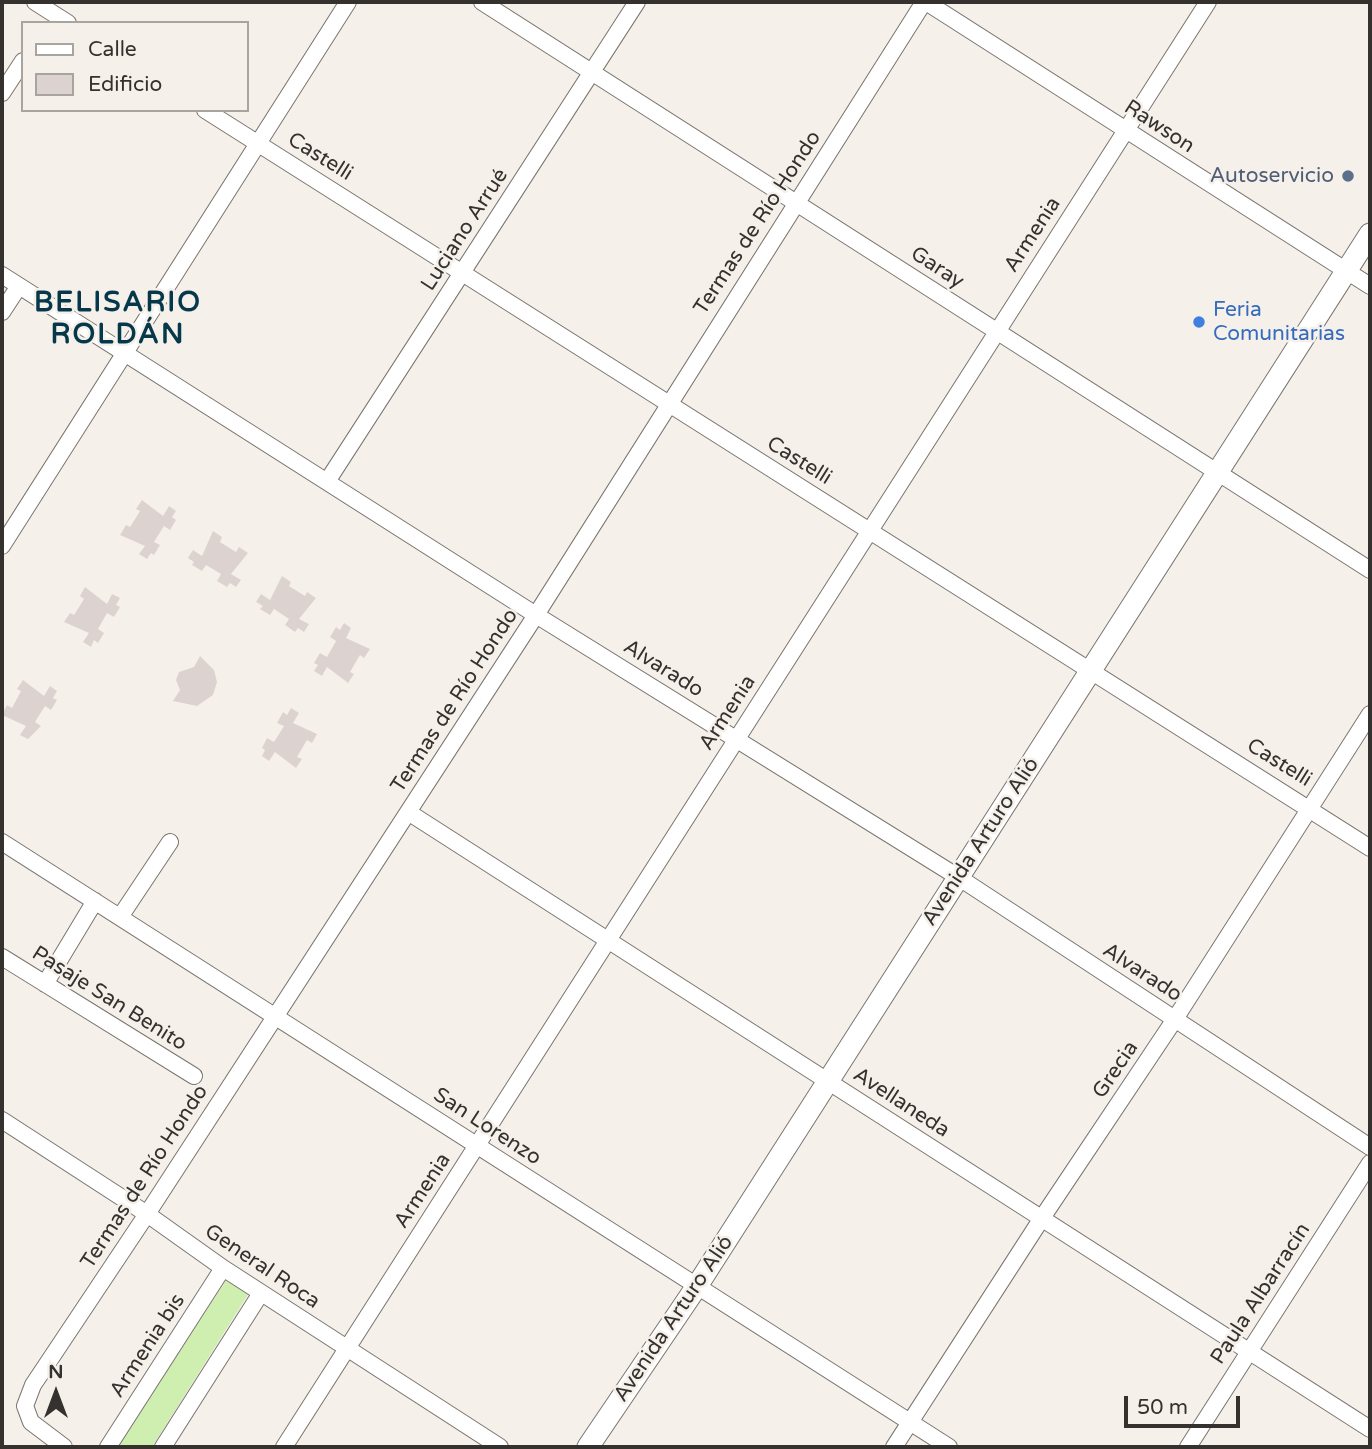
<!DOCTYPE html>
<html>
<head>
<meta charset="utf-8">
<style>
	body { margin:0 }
	#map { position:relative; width:1372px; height:1449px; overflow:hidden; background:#f6f0ea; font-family:"Varela Round",sans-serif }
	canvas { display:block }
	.frame { position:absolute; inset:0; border:4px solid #34312f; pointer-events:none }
	.legend { position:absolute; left:21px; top:21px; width:228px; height:91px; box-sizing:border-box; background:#f6f0ea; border:2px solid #a8a49f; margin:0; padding:9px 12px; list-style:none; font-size:21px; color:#34312f }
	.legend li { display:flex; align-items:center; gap:14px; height:35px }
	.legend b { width:35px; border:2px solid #a8a49f }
	.north { position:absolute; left:21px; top:1358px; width:70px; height:70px; -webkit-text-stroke:5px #f6f0ea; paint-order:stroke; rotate:0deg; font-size:19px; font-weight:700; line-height:28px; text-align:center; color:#34312f }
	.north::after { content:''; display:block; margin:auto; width:24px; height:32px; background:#34312f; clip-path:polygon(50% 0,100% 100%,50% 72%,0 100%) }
	.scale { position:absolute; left:1124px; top:1396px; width:116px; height:32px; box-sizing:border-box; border:4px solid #34312f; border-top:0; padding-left:9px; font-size:21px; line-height:24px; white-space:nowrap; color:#34312f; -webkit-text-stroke:5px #f6f0ea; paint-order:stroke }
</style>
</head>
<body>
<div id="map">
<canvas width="1372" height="1449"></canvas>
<div class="frame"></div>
<ul class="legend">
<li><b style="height:9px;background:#fff"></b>Calle</li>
<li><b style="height:19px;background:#dcd3d1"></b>Edificio</li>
</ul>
<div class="north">N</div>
<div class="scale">50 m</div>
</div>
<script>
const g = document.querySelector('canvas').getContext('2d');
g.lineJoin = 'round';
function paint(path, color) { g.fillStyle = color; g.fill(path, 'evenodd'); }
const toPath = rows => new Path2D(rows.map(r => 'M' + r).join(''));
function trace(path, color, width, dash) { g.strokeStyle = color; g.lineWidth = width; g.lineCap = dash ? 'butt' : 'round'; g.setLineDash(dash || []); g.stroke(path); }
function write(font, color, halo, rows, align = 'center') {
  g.font = font + ' "Varela Round",sans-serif'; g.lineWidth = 5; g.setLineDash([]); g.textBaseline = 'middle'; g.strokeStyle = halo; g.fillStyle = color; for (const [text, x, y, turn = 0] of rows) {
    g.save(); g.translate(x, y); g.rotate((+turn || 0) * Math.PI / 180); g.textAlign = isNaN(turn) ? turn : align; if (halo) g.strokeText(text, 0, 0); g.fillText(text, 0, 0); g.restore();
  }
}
const green = toPath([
	[227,1279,249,1293,152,1447,117,1447]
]);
const building = toPath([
	[142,500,163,516,169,506,176,511,172,517,176,520,170,530,164,526,154,542,160,545,154,555,151,553,147,559,139,554,145,546,120,535,126,525,130,527,140,511,136,509],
	[213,531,222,537,220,542,236,552,239,547,248,553,231,574,241,580,236,587,230,583,227,587,217,581,221,574,206,565,202,571,192,565,194,562,188,558,193,550,202,556],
	[282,576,291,582,289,586,305,596,307,592,316,598,299,619,309,624,304,632,298,628,295,632,285,625,289,619,274,609,270,615,260,609,263,606,256,602,261,594,270,600],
	[85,587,107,604,112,594,120,598,116,605,120,607,114,617,107,613,98,629,104,633,98,643,94,640,91,647,83,642,89,633,64,622,70,613,74,615,84,599,80,596],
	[344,623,351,628,346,638,370,649,364,658,360,655,350,672,354,674,348,683,327,667,322,676,314,671,318,665,314,663,320,653,327,657,336,641,330,637,336,627,340,630],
	[200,656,214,670,217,682,213,695,197,706,173,701,180,690,176,680,179,672,194,667],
	[23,680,44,696,50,686,57,691,53,698,57,700,51,710,45,706,35,722,41,726,28,739,20,735,26,726,2,715,7,705,12,708,21,691,17,689],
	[291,708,299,713,293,723,317,734,312,743,307,740,297,757,302,759,296,768,275,752,269,761,262,756,265,750,262,748,267,738,274,742,284,726,277,723,283,712,287,715]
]);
const street = toPath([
	[35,2,68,23],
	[482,2,1370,570],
	[926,2,1370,286],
	[2,93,23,61],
	[205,110,1370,848],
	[2,275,536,615,958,877,1370,1147],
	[2,312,19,286],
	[328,480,637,2],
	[2,546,348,2],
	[408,812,1370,1429],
	[2,842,949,1447],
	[120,917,170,842],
	[2,957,194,1076],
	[45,984,95,901],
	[2,1120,147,1214,223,1268,500,1447],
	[64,1447,31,1422,25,1406,33,1385,147,1214,536,615,924,2],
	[108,1447,223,1268],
	[163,1447,261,1293],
	[284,1447,1208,2],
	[894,1447,1042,1218,1175,1019,1370,714],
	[1188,1447,1370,1163]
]);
const secondary = toPath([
	[588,1447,697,1286,1370,234]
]);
const markers = [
	[1348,176,7,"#5c6f8a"],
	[1199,322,7,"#3f7fe0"]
];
const streetNames = [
	["Rawson",1159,127,33],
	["Castelli",320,157,32],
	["Termas de Río Hondo",758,223,-57],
	["Luciano Arrué",465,230,-57],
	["Armenia",1033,235,-57],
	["Garay",937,268,33],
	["Castelli",799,461,32],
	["Alvarado",663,669,32],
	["Termas de Río Hondo",455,701,-57],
	["Armenia",728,713,-57],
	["Castelli",1279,763,32],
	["Avenida Arturo Alió",981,842,-57],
	["Alvarado",1142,973,33],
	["Pasaje San Benito",109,999,32],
	["Grecia",1116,1070,-56],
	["Avellaneda",901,1103,33],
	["San Lorenzo",487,1127,33],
	["Termas de Río Hondo",145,1177,-57],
	["Armenia",423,1191,-57],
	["General Roca",262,1267,34],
	["Paula Albarracín",1261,1294,-57],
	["Avenida Arturo Alió",674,1319,-56],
	["Armenia bis",148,1346,-57]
];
const serviceNames = [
	["Autoservicio",1334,176]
];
const shopNames = [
	["Feria",1213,310],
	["Comunitarias",1213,334]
];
const districtNames = [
	["BELISARIO",118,304],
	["ROLDÁN",118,336]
];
paint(green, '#ceefb0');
paint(building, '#dcd3d1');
trace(street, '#7b7570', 18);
trace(secondary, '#7b7570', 23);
trace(street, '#fff', 16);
trace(secondary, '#fff', 21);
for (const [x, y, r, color] of markers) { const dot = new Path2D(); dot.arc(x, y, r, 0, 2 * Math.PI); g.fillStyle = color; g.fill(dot); trace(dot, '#f6f0ea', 2.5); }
write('21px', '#34312f', '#f6f0ea', streetNames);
write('21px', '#4e5e75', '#f6f0ea', serviceNames, 'right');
write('21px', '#366cbe', '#f6f0ea', shopNames, 'left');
g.letterSpacing = '2px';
write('bold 28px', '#06384b', '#f6f0ea', districtNames);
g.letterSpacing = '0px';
</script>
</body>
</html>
